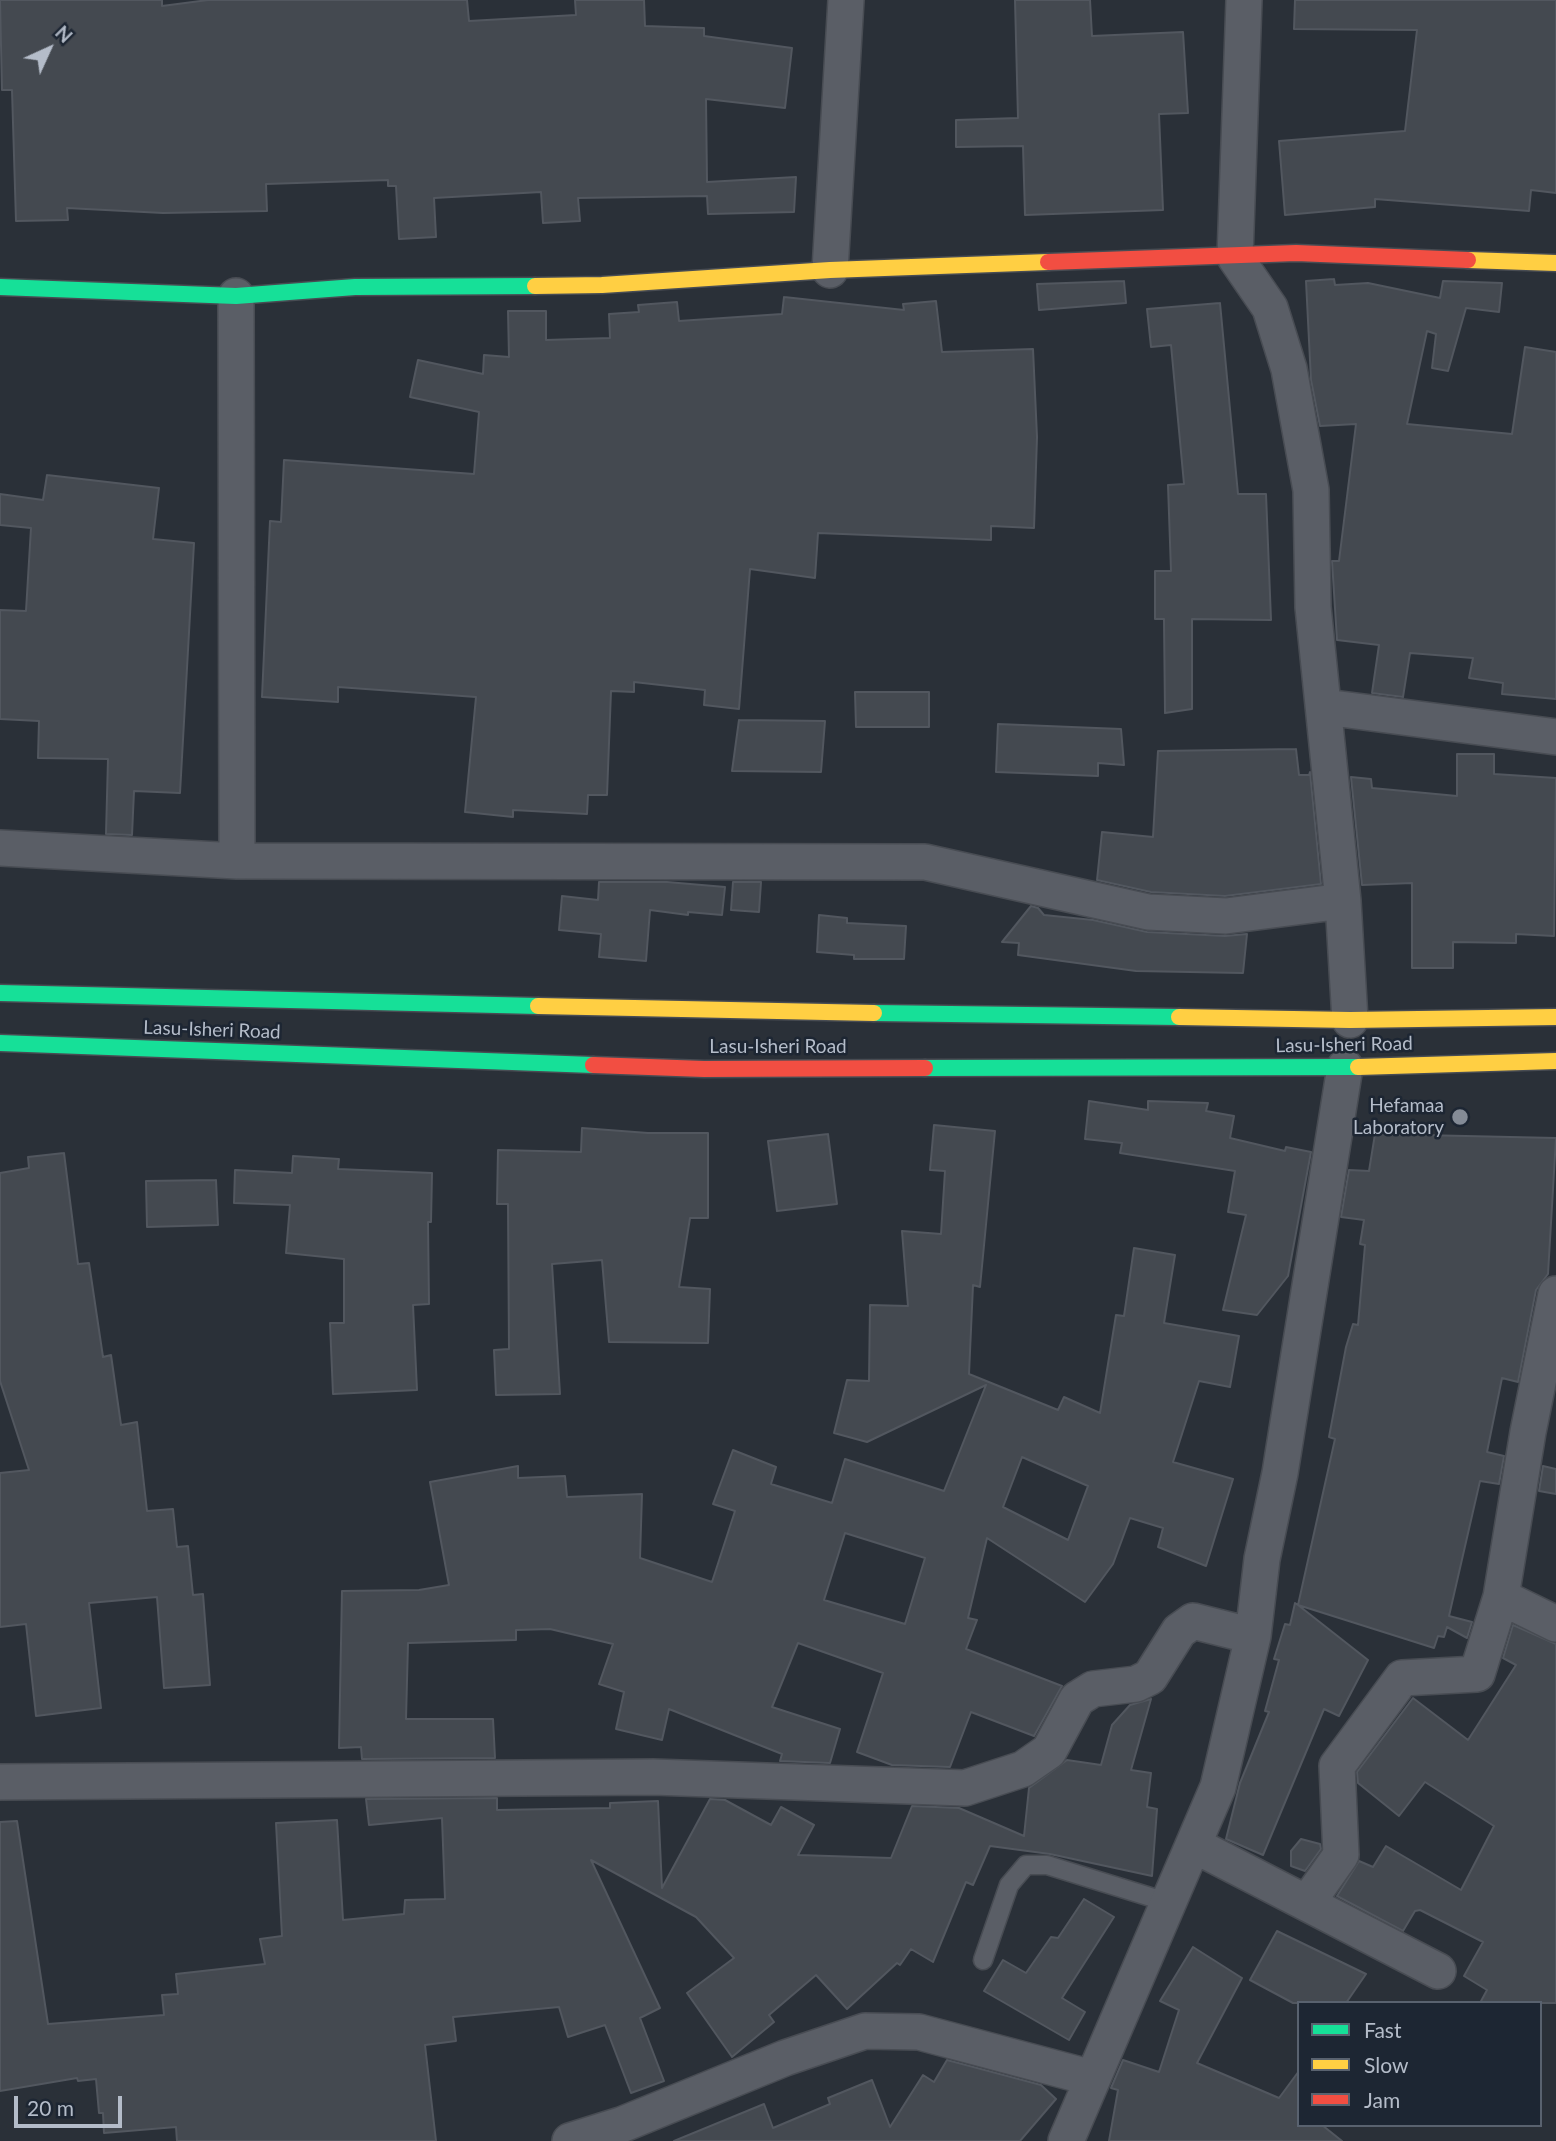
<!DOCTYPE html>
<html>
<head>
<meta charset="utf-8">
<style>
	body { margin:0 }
	#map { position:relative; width:1556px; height:2141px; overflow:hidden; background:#2a3038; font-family:Lato,sans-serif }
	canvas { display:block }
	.legend { position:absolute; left:1297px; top:2001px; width:245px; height:126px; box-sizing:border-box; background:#1d2633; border:2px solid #59626f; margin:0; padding:9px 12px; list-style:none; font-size:21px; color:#b4bcc9 }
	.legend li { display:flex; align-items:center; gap:14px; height:35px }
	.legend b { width:35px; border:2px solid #59626f }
	.north { position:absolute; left:14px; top:14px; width:70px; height:70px; -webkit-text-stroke:5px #1d2633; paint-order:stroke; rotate:45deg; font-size:19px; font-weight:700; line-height:28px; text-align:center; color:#b4bcc9 }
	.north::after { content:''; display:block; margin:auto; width:24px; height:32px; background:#b4bcc9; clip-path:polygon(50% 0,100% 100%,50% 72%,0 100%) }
	.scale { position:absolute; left:14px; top:2096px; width:108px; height:32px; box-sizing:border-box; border:4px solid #b4bcc9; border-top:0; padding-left:9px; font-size:21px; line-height:24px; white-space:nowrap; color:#b4bcc9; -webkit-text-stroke:5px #1d2633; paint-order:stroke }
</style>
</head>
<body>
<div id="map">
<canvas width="1556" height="2141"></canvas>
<ul class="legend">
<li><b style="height:9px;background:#16e098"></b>Fast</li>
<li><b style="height:9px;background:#ffcf43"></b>Slow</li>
<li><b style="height:9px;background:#f24e42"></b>Jam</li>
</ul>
<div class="north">N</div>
<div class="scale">20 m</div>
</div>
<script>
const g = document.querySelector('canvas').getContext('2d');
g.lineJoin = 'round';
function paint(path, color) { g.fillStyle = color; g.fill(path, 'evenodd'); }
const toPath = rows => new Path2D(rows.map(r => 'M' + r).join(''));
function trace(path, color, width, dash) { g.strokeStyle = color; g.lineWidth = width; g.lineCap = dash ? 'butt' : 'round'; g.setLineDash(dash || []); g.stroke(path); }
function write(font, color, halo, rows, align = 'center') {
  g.font = font + ' Lato,sans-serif'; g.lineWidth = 5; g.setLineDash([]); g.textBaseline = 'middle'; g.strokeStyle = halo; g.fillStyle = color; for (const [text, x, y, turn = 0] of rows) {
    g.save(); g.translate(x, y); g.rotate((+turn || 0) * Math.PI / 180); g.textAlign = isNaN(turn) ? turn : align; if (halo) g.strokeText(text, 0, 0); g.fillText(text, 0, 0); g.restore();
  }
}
const building = toPath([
	[0,0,162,0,162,6,208,0,467,0,469,21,576,15,575,0,644,0,645,26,704,28,704,36,792,48,785,108,706,99,707,182,796,177,794,212,708,214,707,196,578,198,580,221,543,223,541,192,434,198,436,237,399,239,396,186,388,186,388,180,266,184,267,211,163,213,67,208,68,220,16,221,12,90,2,90,0,0],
	[1015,0,1090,0,1092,36,1183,32,1188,113,1159,114,1163,210,1025,215,1023,146,956,147,956,120,1018,118,1015,0],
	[1295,0,1556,0,1556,193,1531,190,1529,211,1375,199,1375,207,1285,215,1279,141,1405,131,1417,30,1294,29,1295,0],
	[1334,279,1335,285,1368,283,1440,298,1443,281,1502,283,1499,312,1466,308,1448,371,1432,368,1436,334,1427,331,1407,424,1512,434,1525,347,1556,352,1556,699,1502,694,1503,683,1469,678,1473,658,1410,653,1403,697,1372,693,1379,645,1337,640,1332,561,1339,561,1356,424,1320,426,1311,380,1306,281,1334,279],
	[1124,281,1126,303,1039,310,1037,284,1124,281],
	[784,297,904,310,903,304,936,301,942,352,1033,349,1037,437,1034,528,991,526,991,540,818,533,815,578,750,569,739,709,704,705,705,690,634,682,634,692,611,691,607,795,588,795,587,814,513,810,513,817,465,812,476,697,338,687,338,702,262,697,270,521,281,522,284,460,474,474,479,412,410,397,418,360,483,374,484,355,509,357,508,311,546,311,546,340,610,338,609,314,639,312,638,305,677,302,679,321,782,314,784,297],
	[1220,303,1238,494,1266,494,1271,620,1192,619,1192,709,1165,713,1164,619,1155,619,1155,571,1171,571,1168,485,1184,484,1171,345,1151,347,1147,309,1220,303],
	[47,475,159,488,153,539,194,543,180,793,134,791,132,835,106,834,108,759,38,758,39,721,0,719,0,610,26,611,31,528,0,525,0,494,43,500,47,475],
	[855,692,929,692,929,727,856,727,855,692],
	[739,720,825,721,821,772,732,771,739,720],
	[998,724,1121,729,1124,765,1098,763,1098,776,996,772,998,724],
	[1296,749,1299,775,1309,775,1310,772,1321,884,1225,896,1151,892,1097,880,1102,832,1153,837,1158,751,1296,749],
	[1457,754,1494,754,1494,774,1556,778,1554,936,1516,934,1516,943,1453,942,1453,968,1412,968,1412,883,1362,885,1351,777,1371,779,1372,788,1457,796,1457,754],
	[599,882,667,882,725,887,722,915,688,912,688,915,650,910,646,961,599,957,601,934,559,930,562,896,598,900,599,882],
	[733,882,761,882,759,912,731,910,733,882],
	[1031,906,1038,908,1044,915,1093,920,1147,932,1225,936,1247,934,1243,973,1136,971,1018,955,1019,943,1002,942,1031,906],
	[819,915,847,918,847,923,906,926,904,959,854,959,854,955,817,952,819,915],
	[1089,1101,1148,1110,1148,1101,1208,1103,1206,1111,1234,1116,1230,1138,1285,1151,1286,1147,1311,1152,1288,1276,1257,1315,1223,1310,1246,1215,1228,1212,1235,1171,1120,1153,1122,1143,1085,1139,1089,1101],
	[934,1125,995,1131,980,1287,973,1285,969,1374,1058,1410,1064,1397,1100,1413,1116,1315,1124,1316,1134,1248,1175,1255,1164,1323,1239,1336,1230,1387,1199,1381,1173,1462,1233,1479,1206,1566,1158,1547,1163,1528,1130,1518,1113,1564,1085,1602,987,1538,968,1618,977,1620,966,1649,1062,1686,1034,1736,971,1712,950,1767,892,1765,857,1752,883,1673,798,1643,772,1707,840,1729,830,1763,780,1761,782,1754,669,1709,662,1740,616,1729,624,1692,599,1684,613,1644,550,1629,516,1630,516,1640,408,1643,406,1719,493,1719,495,1758,362,1759,361,1747,339,1748,342,1591,419,1590,449,1585,430,1482,518,1466,518,1478,565,1476,567,1497,642,1494,640,1558,712,1582,735,1511,713,1504,733,1450,776,1467,771,1484,832,1503,845,1459,944,1491,986,1385,867,1442,834,1433,847,1380,869,1381,870,1305,908,1306,902,1231,941,1234,945,1171,930,1170,934,1125],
	[1022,1457,1088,1486,1068,1540,1003,1507,1022,1457],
	[845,1533,925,1558,905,1624,824,1600,845,1533],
	[582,1128,648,1133,708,1133,708,1218,690,1218,679,1287,710,1289,708,1343,609,1342,602,1260,552,1264,560,1394,496,1395,494,1350,509,1349,508,1204,497,1204,498,1150,581,1152,582,1128],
	[828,1134,837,1204,777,1211,768,1141,828,1134],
	[1375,1134,1556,1138,1548,1274,1536,1290,1518,1382,1502,1378,1487,1452,1504,1456,1499,1484,1480,1481,1449,1616,1472,1622,1467,1638,1447,1627,1444,1637,1438,1636,1434,1648,1298,1605,1368,1660,1339,1716,1324,1709,1263,1855,1226,1839,1240,1783,1269,1712,1265,1711,1279,1660,1274,1659,1285,1624,1290,1625,1295,1603,1298,1605,1335,1439,1329,1437,1346,1347,1353,1324,1358,1325,1365,1245,1360,1244,1364,1220,1341,1217,1349,1170,1369,1171,1375,1134],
	[64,1153,78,1264,89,1263,103,1357,111,1355,121,1425,137,1422,147,1511,173,1509,177,1547,188,1546,193,1595,203,1594,210,1685,164,1688,157,1597,89,1603,101,1708,36,1716,26,1624,0,1627,0,1473,29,1470,0,1381,0,1173,29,1168,28,1157,64,1153],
	[293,1156,339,1159,338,1169,432,1173,431,1222,428,1222,429,1304,413,1305,417,1390,333,1394,330,1323,344,1323,344,1259,286,1253,290,1205,234,1203,235,1170,292,1173,293,1156],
	[216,1180,218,1225,147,1227,146,1181,216,1180],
	[1543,1466,1556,1469,1556,1494,1539,1491,1543,1466],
	[1513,1625,1556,1644,1556,2003,1480,2003,1487,1990,1464,1976,1483,1942,1420,1910,1415,1911,1403,1931,1337,1896,1359,1861,1373,1867,1386,1846,1461,1890,1494,1826,1425,1782,1399,1816,1358,1783,1357,1772,1413,1698,1468,1740,1516,1665,1503,1658,1513,1625],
	[1151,1699,1131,1770,1151,1773,1147,1807,1157,1809,1152,1876,1050,1854,990,1846,973,1885,966,1882,933,1962,911,1949,900,1965,897,1963,847,2009,816,1975,769,2015,774,2022,732,2057,687,1993,734,1958,696,1917,591,1860,660,2008,640,2018,664,2081,631,2093,605,2025,568,2037,559,2007,453,2017,456,2041,425,2045,436,2141,177,2141,176,2127,104,2133,103,2113,99,2113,96,2079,78,2081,77,2078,0,2091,0,1822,17,1821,48,2024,164,2015,162,1995,178,1994,176,1974,265,1964,260,1939,282,1936,276,1823,337,1820,343,1920,404,1914,405,1900,445,1899,442,1818,369,1825,366,1799,497,1798,497,1810,610,1808,610,1803,658,1801,662,1888,710,1799,725,1800,771,1825,781,1807,814,1825,798,1855,891,1858,912,1806,959,1808,1024,1836,1029,1788,1067,1760,1101,1765,1112,1725,1130,1705,1151,1699],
	[1301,1839,1320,1844,1321,1849,1305,1871,1291,1866,1291,1851,1301,1839],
	[1084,1899,1114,1917,1062,1998,1085,2012,1069,2040,984,1991,1003,1960,1026,1973,1051,1937,1058,1938,1084,1899],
	[1277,1931,1366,1974,1346,2003,1293,2003,1250,1980,1277,1931],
	[1193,1947,1242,1978,1197,2063,1279,2098,1299,2071,1299,2125,1322,2125,1342,2141,1109,2141,1118,2090,1111,2088,1123,2060,1159,2072,1179,2010,1160,2001,1193,1947],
	[947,2060,1041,2085,1056,2099,1020,2141,674,2141,764,2104,773,2128,830,2104,828,2098,872,2080,890,2127,923,2075,934,2082,947,2060]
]);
const lane = toPath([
	[983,1960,1009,1885,1026,1865,1047,1865,1170,1903]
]);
const street = toPath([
	[1244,0,1235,257,1270,308,1289,369,1311,490,1313,607,1343,901,1350,1020],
	[830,270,846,0],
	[236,296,237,861],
	[1325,707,1556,737],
	[0,848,237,861,925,862,1148,912,1226,916,1343,901],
	[1501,1597,1556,1624],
	[0,1782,653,1777,965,1788,1023,1769,1049,1751,1077,1699,1093,1689,1136,1684,1150,1677,1179,1631,1193,1621,1253,1636],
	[1194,1845,1438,1971],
	[1307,1903,1341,1855,1337,1766,1402,1678,1477,1674,1501,1597,1528,1432,1556,1294],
	[570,2141,621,2125,785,2058,865,2031,919,2032,1092,2078],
	[1066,2141,1218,1787,1253,1636,1262,1559,1280,1473,1345,1067]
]);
const fast = toPath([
	[0,287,236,296,355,287,535,286],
	[0,993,538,1006],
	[874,1013,1179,1017],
	[0,1043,593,1065],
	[925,1068,1358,1067]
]);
const slow = toPath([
	[1468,260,1556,263],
	[535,286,602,285,830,270,1048,262],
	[538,1006,874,1013],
	[1179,1017,1350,1020,1556,1017],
	[1358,1067,1556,1061]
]);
const jam = toPath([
	[1048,262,1296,253,1468,260],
	[593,1065,704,1069,925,1068]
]);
const markers = [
	[1460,1117,9,"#848b96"]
];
const streetNames = [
	["Lasu-Isheri Road",212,1030,2],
	["Lasu-Isheri Road",1344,1045,-1],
	["Lasu-Isheri Road",778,1047]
];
const poiNames = [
	["Hefamaa",1444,1106],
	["Laboratory",1444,1128]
];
paint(building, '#444950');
trace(building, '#52575f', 2);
trace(lane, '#484c53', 21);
trace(street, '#484c53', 38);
trace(fast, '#484c53', 19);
trace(slow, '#484c53', 19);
trace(jam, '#484c53', 19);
trace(lane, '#5a5e66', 18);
trace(street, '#5a5e66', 35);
trace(fast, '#16e098', 16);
trace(slow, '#ffcf43', 16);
trace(jam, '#f24e42', 16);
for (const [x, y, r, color] of markers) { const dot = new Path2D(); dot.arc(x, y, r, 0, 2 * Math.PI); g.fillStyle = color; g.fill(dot); trace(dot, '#1d2633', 2.5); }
write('19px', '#b4bcc9', '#1d2633', streetNames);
write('19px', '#b4bcc9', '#1d2633', poiNames, 'right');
</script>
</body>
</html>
